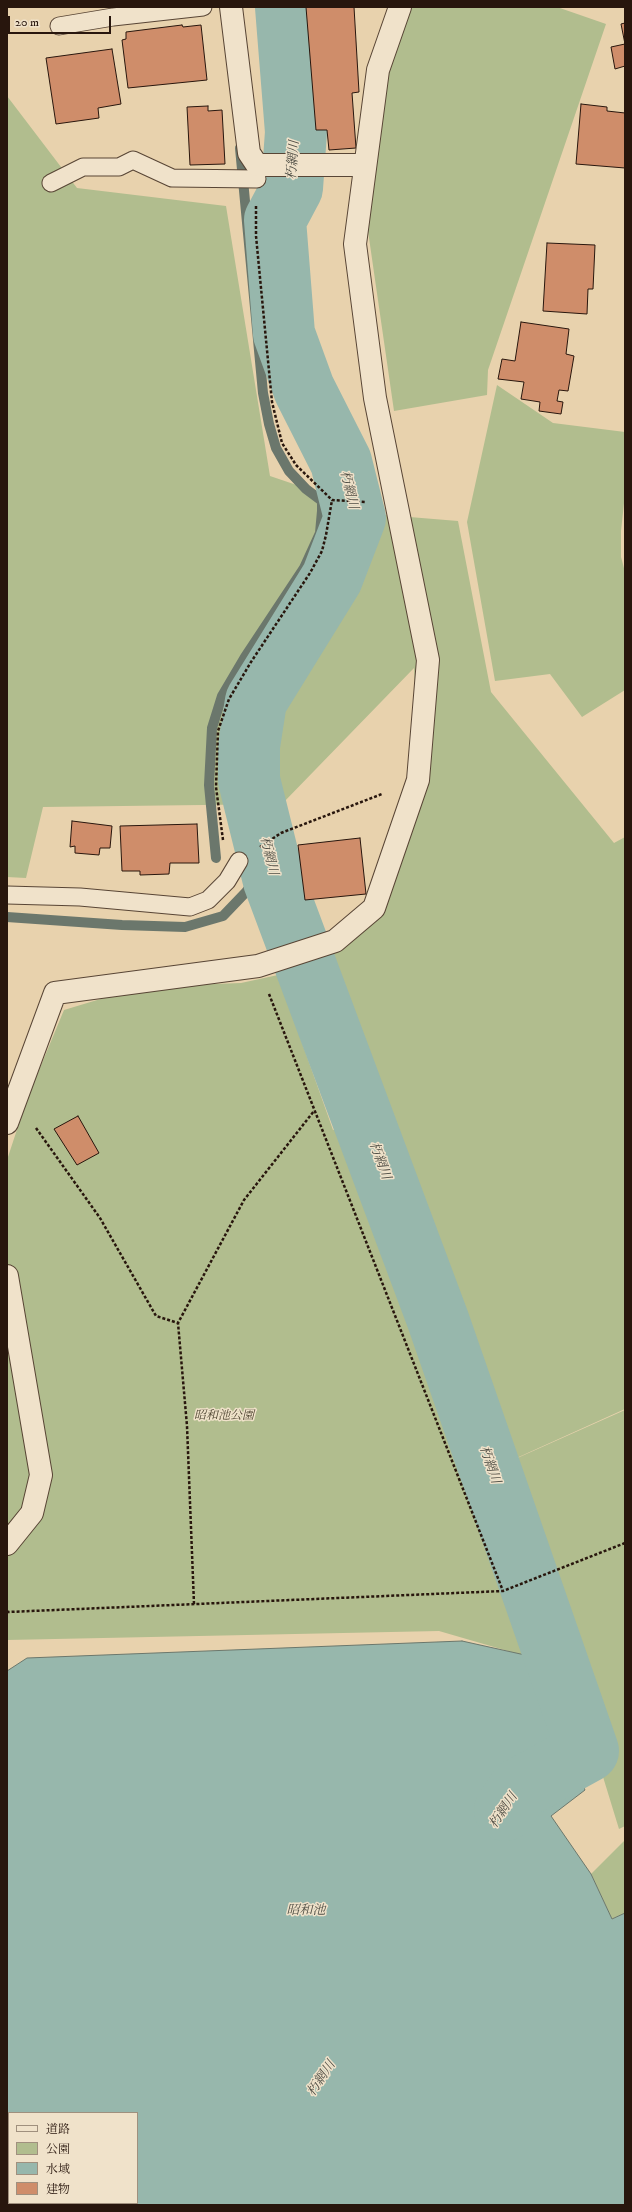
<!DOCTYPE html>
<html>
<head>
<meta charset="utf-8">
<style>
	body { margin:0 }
	#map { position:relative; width:632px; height:2212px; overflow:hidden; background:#e8d2ad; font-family:"IM FELL DW Pica","Noto Serif JP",serif }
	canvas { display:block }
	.frame { position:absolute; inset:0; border:8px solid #28160d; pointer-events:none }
	.legend { position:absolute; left:8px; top:2112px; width:130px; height:92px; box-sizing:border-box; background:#f0e2ca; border:1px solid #a0907e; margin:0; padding:5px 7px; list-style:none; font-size:12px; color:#28160d }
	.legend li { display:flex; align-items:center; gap:8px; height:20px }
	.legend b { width:20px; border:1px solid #a0907e }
	.scale { position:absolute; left:8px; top:16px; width:103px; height:18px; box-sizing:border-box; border:2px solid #28160d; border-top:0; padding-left:5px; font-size:12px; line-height:14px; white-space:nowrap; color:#28160d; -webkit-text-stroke:3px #f0e2ca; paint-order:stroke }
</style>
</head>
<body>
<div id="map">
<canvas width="632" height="2212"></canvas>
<div class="frame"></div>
<ul class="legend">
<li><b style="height:5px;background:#f0e2ca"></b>道路</li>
<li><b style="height:11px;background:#b1bd8e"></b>公園</li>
<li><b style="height:11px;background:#97b7ac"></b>水域</li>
<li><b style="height:11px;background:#cf8d6a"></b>建物</li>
</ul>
<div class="scale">20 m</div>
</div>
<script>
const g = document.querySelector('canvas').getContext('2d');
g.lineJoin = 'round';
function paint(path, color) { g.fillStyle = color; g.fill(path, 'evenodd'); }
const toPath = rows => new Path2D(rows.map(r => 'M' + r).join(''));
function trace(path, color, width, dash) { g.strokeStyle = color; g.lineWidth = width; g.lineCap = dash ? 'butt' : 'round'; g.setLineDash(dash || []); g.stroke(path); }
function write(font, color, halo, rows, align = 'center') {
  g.font = font + ' "IM FELL DW Pica","Noto Serif JP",serif'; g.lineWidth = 3; g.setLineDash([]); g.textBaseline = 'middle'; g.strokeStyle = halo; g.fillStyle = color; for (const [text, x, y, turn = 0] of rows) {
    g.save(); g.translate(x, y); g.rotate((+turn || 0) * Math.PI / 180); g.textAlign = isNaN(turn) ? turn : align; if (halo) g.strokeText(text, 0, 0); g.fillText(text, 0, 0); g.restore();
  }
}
const green = toPath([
	[409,7,557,7,606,24,488,370,487,395,394,411,368,231,367,203,386,80],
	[7,96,77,188,226,206,270,476,385,515,458,521,491,692,614,843,625,837,625,1409,501,1465,360,1062,313,941,380,904,419,799,414,668,282,804,43,807,26,878,7,877],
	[497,385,553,423,625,432,625,494,621,531,621,557,625,572,625,690,582,717,550,674,495,681,467,522],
	[278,975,333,1130,350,1125,477,1476,625,1410,625,1826,619,1829,546,1591,520,1602,533,1635,525,1656,439,1631,7,1640,7,1160,27,1099,64,1010,127,991,160,986,241,983],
	[625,1840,625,1913,612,1919,591,1874]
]);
const water = toPath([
	[462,1641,525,1655,585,1790,551,1816,591,1874,612,1919,625,1913,625,2205,7,2205,7,1671,27,1658,462,1641],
	[9,2113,137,2113,137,2203,9,2203,9,2113]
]);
const stream = toPath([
	[216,858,209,785,212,728,222,696,245,657,304,568,320,533,322,511,322,501,306,489,289,471,276,448,269,424,263,393,240,148],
	[7,917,122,925,185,927,223,916,246,892,260,873,270,865]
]);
const river = toPath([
	[286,7,296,132,292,188,275,220,284,334,304,389,341,462,355,518,332,578,256,701,249,746,249,780,274,881,438,1320,588,1751,519,1789,505,1810]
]);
const building = toPath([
	[306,7,354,7,359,92,352,93,356,148,329,150,327,130,316,130,306,7],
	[625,23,625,44,621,24,625,23],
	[182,25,183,27,201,25,207,80,128,88,122,40,126,39,126,32,182,25],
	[625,44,625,66,615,69,611,47,625,44],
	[112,49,121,104,98,108,99,118,56,124,46,58,112,49],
	[581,104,607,107,607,111,625,113,625,168,576,164,581,104],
	[208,106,208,111,222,110,225,164,190,165,187,107,208,106],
	[547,243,595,245,593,289,588,289,587,314,543,311,547,243],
	[521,322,569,329,566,354,574,356,568,391,559,390,557,401,563,402,561,414,539,411,540,402,521,399,524,382,498,379,502,359,515,361,521,322],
	[72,821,112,826,110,848,100,848,99,855,75,853,75,846,70,847,72,821],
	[197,824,199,863,170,863,169,874,140,875,140,871,122,871,120,826,197,824],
	[360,838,366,894,305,900,298,845,360,838],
	[78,1116,99,1153,77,1165,54,1129,78,1116]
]);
const path = toPath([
	[256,206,256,236,272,402,282,443,296,465,332,500,366,502],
	[223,840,216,787,218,731,229,699,251,662,310,573,322,551,326,535,332,500],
	[260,847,281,833,382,794],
	[269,994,503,1591],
	[36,1128,100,1218,156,1316,178,1323],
	[194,1604,187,1426,178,1323,244,1200,314,1111],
	[7,1611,8,1612,503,1591,625,1543]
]);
const service = toPath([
	[59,26,113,17,203,7],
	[51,183,83,167,119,167,133,160,172,178,257,179],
	[7,895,80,897,190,907,208,900,227,881,239,861]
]);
const minor = toPath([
	[231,7,249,153,257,165,364,165],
	[7,1123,55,993,258,966,335,941,374,908,418,780,428,660,375,398,355,244,378,70,400,7],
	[7,1276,41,1475,32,1513,7,1544]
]);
const parkNames = [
	["昭和池公園",224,1417]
];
const waterNames = [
	["朽網川",294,160,-86],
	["朽網川",348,490,76],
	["朽網川",268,856,76],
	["朽網川",379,1161,70],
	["朽網川",489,1465,71],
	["朽網川",504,1811,-56],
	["昭和池",306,1911],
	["朽網川",322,2079,-56]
];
paint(green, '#b1bd8e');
paint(water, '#97b7ac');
trace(water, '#6b776c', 1);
trace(stream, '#6b776c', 10);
trace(river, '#97b7ac', 62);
paint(building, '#cf8d6a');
trace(building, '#28160d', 1);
trace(service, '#584535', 19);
trace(minor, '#584535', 24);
trace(path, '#28160d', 2.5, [3, 2]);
trace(service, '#f0e2ca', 17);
trace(minor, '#f0e2ca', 22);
write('italic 12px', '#514834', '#f0e2ca', parkNames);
write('italic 13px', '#4f4e45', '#f0e2ca', waterNames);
</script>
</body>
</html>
